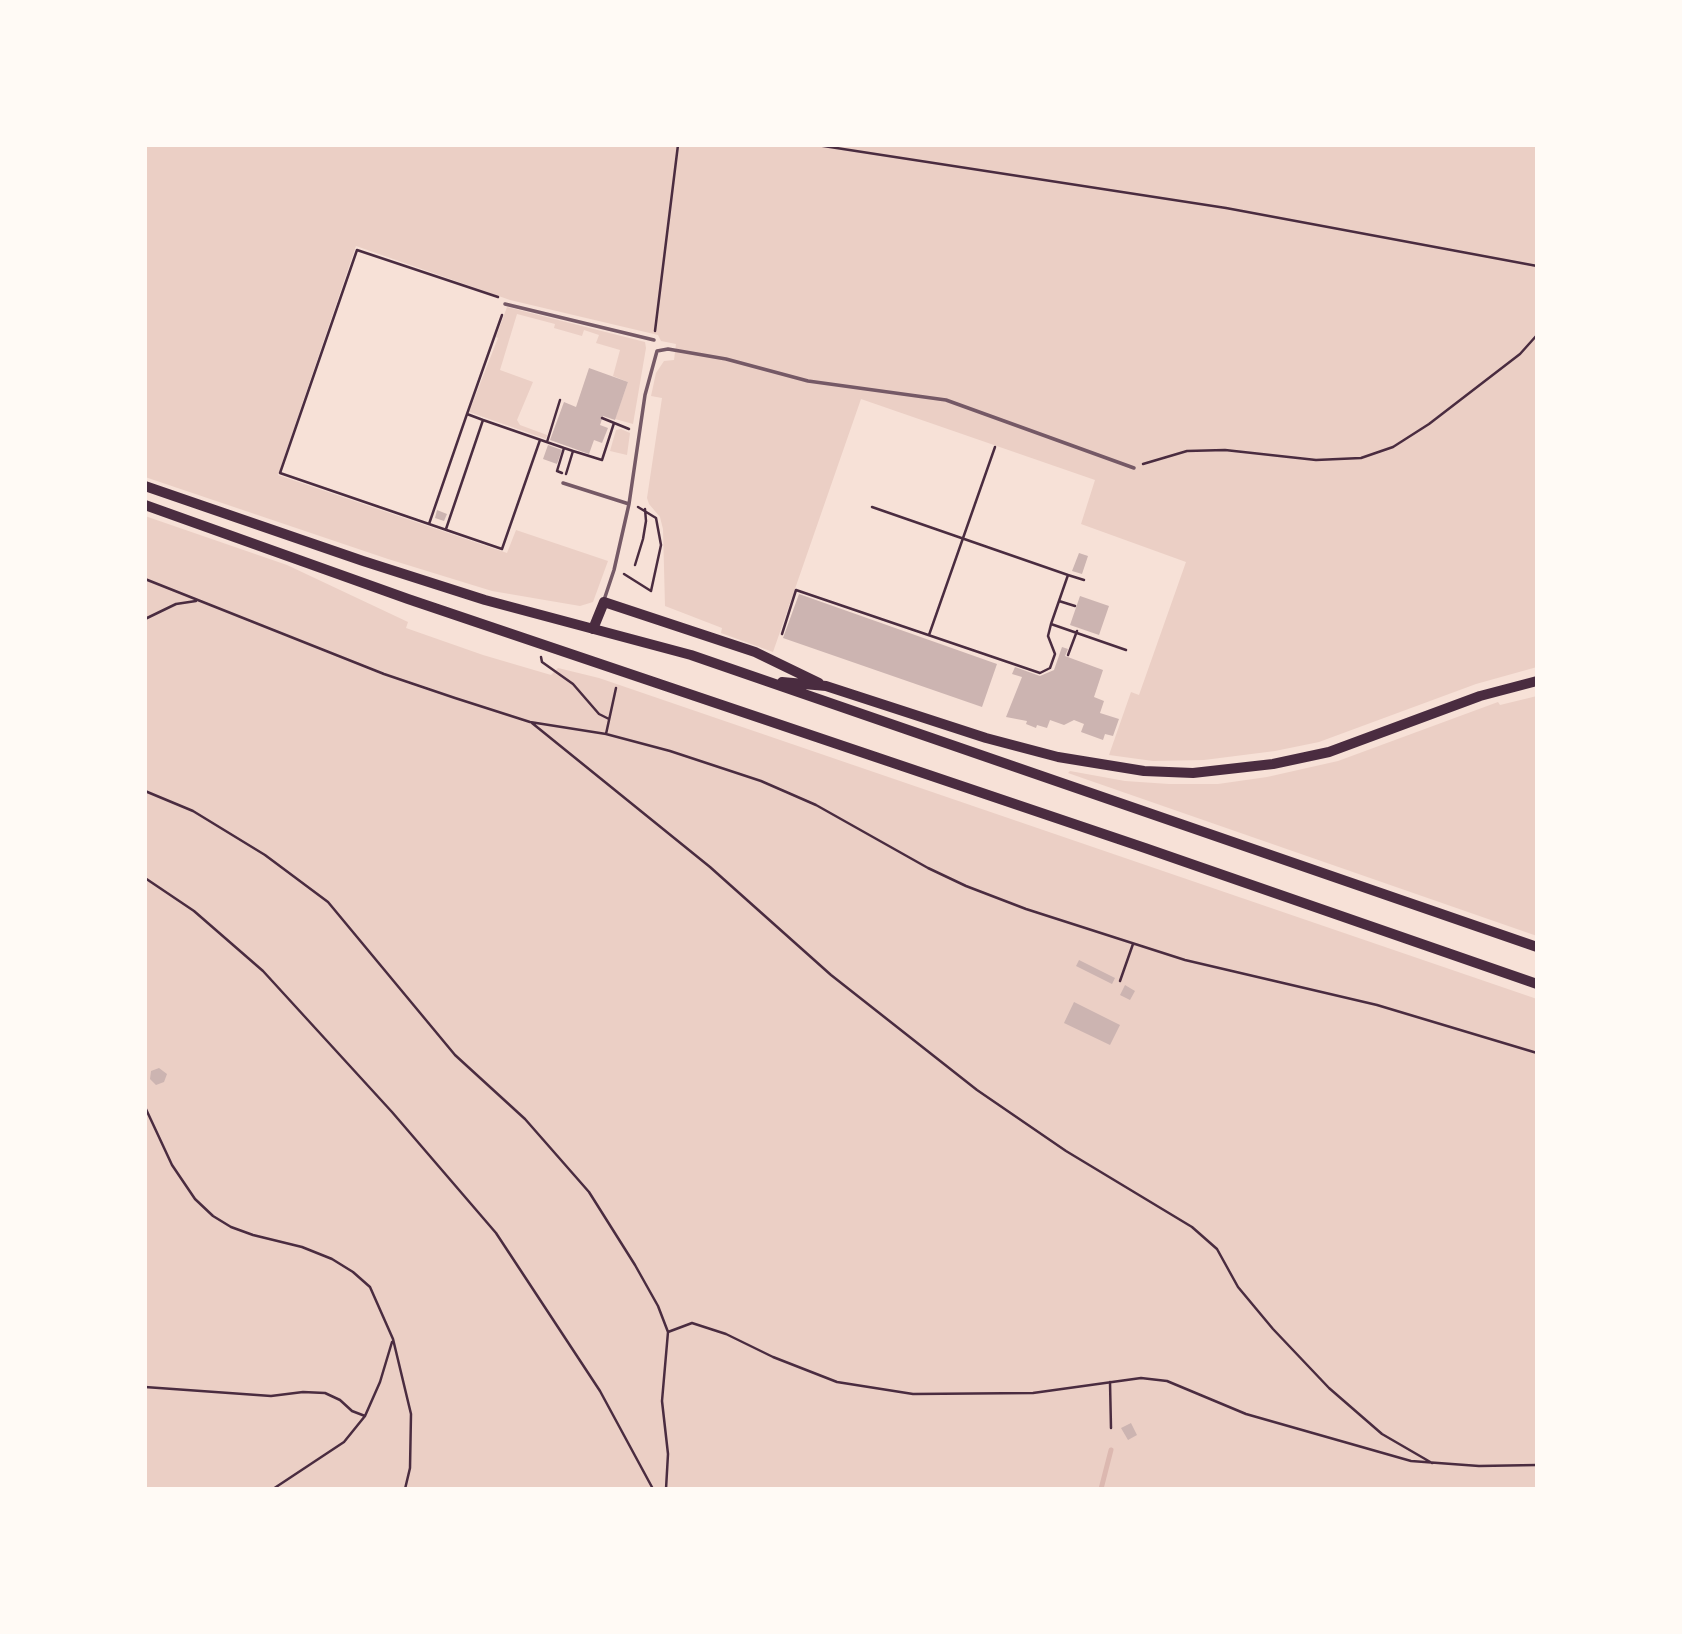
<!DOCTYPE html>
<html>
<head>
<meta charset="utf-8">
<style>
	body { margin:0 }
	#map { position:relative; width:1682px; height:1634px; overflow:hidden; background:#f7e1d7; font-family:"Varela Round",sans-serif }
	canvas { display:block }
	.frame { position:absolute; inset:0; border:147px solid #fffaf5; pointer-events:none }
</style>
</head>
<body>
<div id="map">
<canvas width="1682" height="1634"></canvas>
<div class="frame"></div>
</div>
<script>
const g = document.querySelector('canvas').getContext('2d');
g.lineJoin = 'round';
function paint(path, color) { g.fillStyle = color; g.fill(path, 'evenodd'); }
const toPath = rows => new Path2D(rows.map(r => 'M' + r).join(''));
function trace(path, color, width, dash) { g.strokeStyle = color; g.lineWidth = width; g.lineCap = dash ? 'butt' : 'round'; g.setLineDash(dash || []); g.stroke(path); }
const green = toPath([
	[145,145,1537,145,1537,667,1476,684,1319,742,1275,751,1204,760,1153,761,1109,755,1131,692,1139,695,1186,562,1081,524,1095,480,861,399,773,652,721,633,722,628,665,606,663,529,660,517,649,504,647,498,662,398,651,396,656,373,664,361,674,360,676,344,661,341,658,335,510,300,356,246,278,475,507,553,516,530,608,561,593,602,580,606,492,591,388,559,145,477],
	[507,307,645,342,646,348,633,424,615,419,628,382,613,376,620,350,596,343,599,335,584,330,582,336,554,328,555,324,517,314,500,370,533,382,517,420,520,425,547,435,546,439,469,412,498,338,496,337],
	[621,429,630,433,627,455,610,451,616,430],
	[145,516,287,565,408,622,406,628,483,655,551,675,558,668,599,678,1537,999,1537,1489,145,1489],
	[1537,696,1537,936,1068,773,1070,771,1125,781,1169,784,1218,784,1267,777,1338,761,1498,702,1500,705]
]);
const stream = toPath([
	[1101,1489,1111,1450]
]);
const building = toPath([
	[589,368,628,382,615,420,603,416,600,425,608,428,602,443,594,440,589,454,550,440,564,402,576,407],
	[548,445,562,450,557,464,543,459],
	[437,510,447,514,444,521,435,518],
	[1079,553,1088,556,1082,574,1072,571],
	[799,594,997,664,982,707,783,638],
	[1080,596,1109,606,1099,635,1070,625],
	[1062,647,1068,649,1065,656,1103,670,1094,697,1104,701,1100,713,1119,719,1113,736,1105,734,1103,740,1081,732,1084,724,1074,720,1064,725,1050,720,1047,728,1037,725,1036,728,1026,724,1027,721,1006,717,1022,677,1012,674,1015,667,1040,676,1054,670],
	[1079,960,1115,978,1112,984,1076,966],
	[1125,985,1135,991,1130,1000,1120,995],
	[1074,1002,1120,1025,1110,1045,1064,1023],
	[159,1068,167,1074,164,1082,156,1085,150,1079,151,1071],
	[1131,1423,1137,1435,1128,1440,1121,1428]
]);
const path = toPath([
	[817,145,1226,208,1537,266],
	[498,297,357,250,280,473,502,549,540,440],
	[655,331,678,145],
	[602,418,629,429],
	[483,420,467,414,502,315],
	[547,442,560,400],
	[564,448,573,451,566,474],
	[573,451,602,460,614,423],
	[1143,464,1187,451,1225,450,1316,460,1361,458,1393,447,1429,424,1520,354,1537,335],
	[872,507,1068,575,1051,624,1126,650],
	[429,524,467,414],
	[446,529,483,420,564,448,557,471,562,473],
	[635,565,643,539,646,521,645,509],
	[624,574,651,591,661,545,656,518,638,507],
	[1068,575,1084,580],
	[145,579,384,674,455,698,530,722,606,734,670,751,761,781,816,805,928,868,966,886,1026,909,1185,960,1377,1005,1537,1053],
	[1059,601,1075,606],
	[145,619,176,604,196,601],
	[782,634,796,590,1040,673,1050,668,1055,654,1048,636,1051,624],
	[929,635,995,447],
	[1068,655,1077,631],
	[541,657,542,662,573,684,599,714,609,719],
	[532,723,710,867,831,975,977,1090,1066,1151,1192,1227,1217,1249,1238,1287,1273,1329,1329,1388,1382,1434,1432,1463],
	[606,734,616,688],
	[145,791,193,811,265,855,328,902,455,1055,525,1119,589,1192,635,1265,658,1306,668,1332,662,1401,668,1454,666,1489],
	[145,878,194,911,263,971,392,1112,496,1233,600,1391,653,1489],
	[1120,981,1133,944],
	[145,1107,172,1165,195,1199,213,1216,231,1227,253,1235,302,1247,332,1259,353,1272,370,1287,393,1339,411,1414,410,1468,405,1489],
	[668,1332,692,1323,726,1334,773,1357,837,1382,913,1394,1033,1393,1141,1378,1167,1381,1246,1414,1411,1461,1479,1466,1537,1465],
	[1110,1382,1111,1428],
	[145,1387,271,1396,303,1392,325,1393,340,1400,352,1411,365,1416],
	[273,1489,344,1442,365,1416,380,1382,392,1342]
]);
const service = toPath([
	[505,304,654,340],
	[563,483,629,504],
	[604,600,614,570,629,504,645,395,657,351,668,349,726,359,808,381,946,400,1134,468]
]);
const trunk = toPath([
	[145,486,363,561,485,600,691,655,1537,947],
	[145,505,408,599,1145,848,1537,984],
	[593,629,604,602,755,652,819,683],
	[782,682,826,686,986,738,1058,757,1144,771,1193,773,1273,764,1329,752,1480,696,1537,681]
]);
paint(green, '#ebcfc5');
trace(stream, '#dcb8b0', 5);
paint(building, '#ccb4b1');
trace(path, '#4a2c40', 2.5);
trace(service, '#755966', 3.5);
trace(trunk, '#4a2c40', 10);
</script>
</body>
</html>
